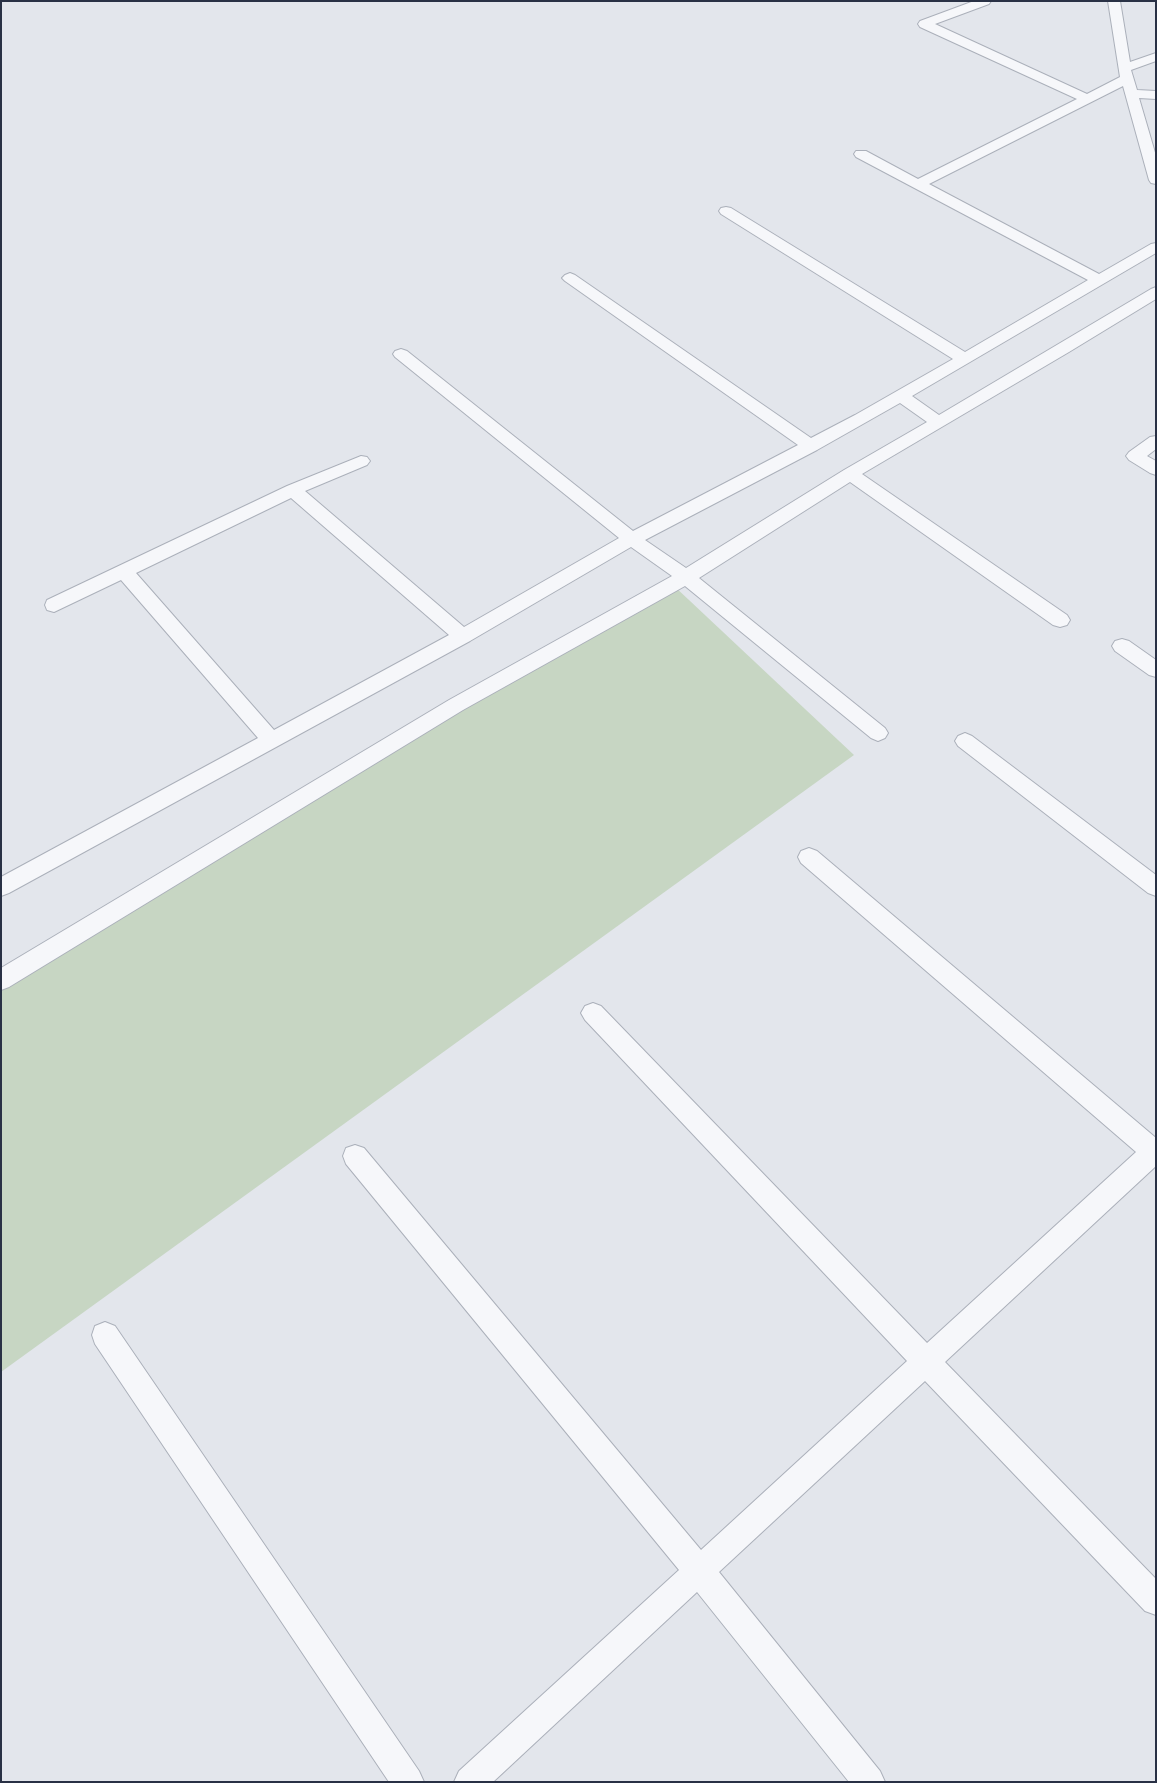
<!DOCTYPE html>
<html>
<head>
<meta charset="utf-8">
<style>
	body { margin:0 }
	#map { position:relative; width:1157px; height:1783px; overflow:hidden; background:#e3e6ec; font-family:Quicksand,sans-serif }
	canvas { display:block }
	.frame { position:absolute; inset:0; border:2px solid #293145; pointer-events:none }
</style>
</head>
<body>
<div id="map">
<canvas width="1157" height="1783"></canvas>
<div class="frame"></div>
</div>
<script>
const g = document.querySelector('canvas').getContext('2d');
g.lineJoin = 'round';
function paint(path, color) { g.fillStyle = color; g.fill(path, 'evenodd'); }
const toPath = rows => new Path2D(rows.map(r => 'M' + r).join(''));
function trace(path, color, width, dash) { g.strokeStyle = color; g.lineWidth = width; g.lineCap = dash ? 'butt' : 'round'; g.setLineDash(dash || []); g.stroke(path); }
const green = toPath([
	[673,585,854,755,1,1372,1,982]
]);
const minor = toPath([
	[974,1,991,1,989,4,935,24,1087,94,1120,77,1108,1,1120,1,1130,62,1156,53,1156,61,1131,70,1137,90,1156,91,1156,99,1139,98,1156,156,1156,184,1151,183,1149,180,1123,86,929,184,1099,274,1151,244,1156,243,1156,253,912,396,939,415,1151,289,1156,287,1156,299,1069,352,862,474,1067,615,1070,620,1067,625,1060,627,1053,625,850,482,699,578,885,728,888,733,885,738,878,741,871,738,685,586,463,710,9,987,1,990,1,968,449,700,672,576,631,547,470,641,9,893,1,896,1,877,258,738,121,580,54,612,47,610,45,605,47,600,287,486,361,456,367,457,370,461,367,465,305,491,464,627,619,538,395,357,393,354,395,351,401,349,407,351,633,531,798,445,565,281,562,278,565,275,570,273,575,275,811,438,855,415,953,359,721,214,719,211,721,208,726,207,731,208,965,352,1088,280,856,157,854,154,856,151,866,151,918,179,1077,99,920,27,918,24,920,21,974,1],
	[900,403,927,422,844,470,686,568,645,540,817,450,900,403],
	[291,498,449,635,274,730,136,573,291,498],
	[1156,436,1156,449,1147,456,1156,461,1156,475,1150,473,1129,460,1126,456,1129,452,1150,437,1156,436],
	[1122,639,1129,641,1156,660,1156,677,1149,675,1115,651,1112,646,1115,641,1122,639],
	[965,733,972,736,1156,875,1156,896,1148,893,958,746,955,741,958,736,965,733],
	[809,848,817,851,1156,1138,1156,1166,945,1362,1156,1579,1156,1615,1145,1611,925,1381,719,1572,880,1771,885,1782,849,1782,697,1592,493,1782,454,1782,459,1771,679,1570,346,1164,343,1156,346,1148,355,1145,364,1148,701,1550,907,1361,585,1020,581,1013,585,1006,593,1003,601,1006,927,1343,1136,1152,801,863,798,857,801,851,809,848],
	[105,1322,115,1326,419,1771,424,1782,389,1782,95,1344,92,1335,95,1326,105,1322]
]);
paint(green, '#c7d6c3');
trace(minor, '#abb0ba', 2);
paint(minor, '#f6f7fa');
</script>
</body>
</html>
